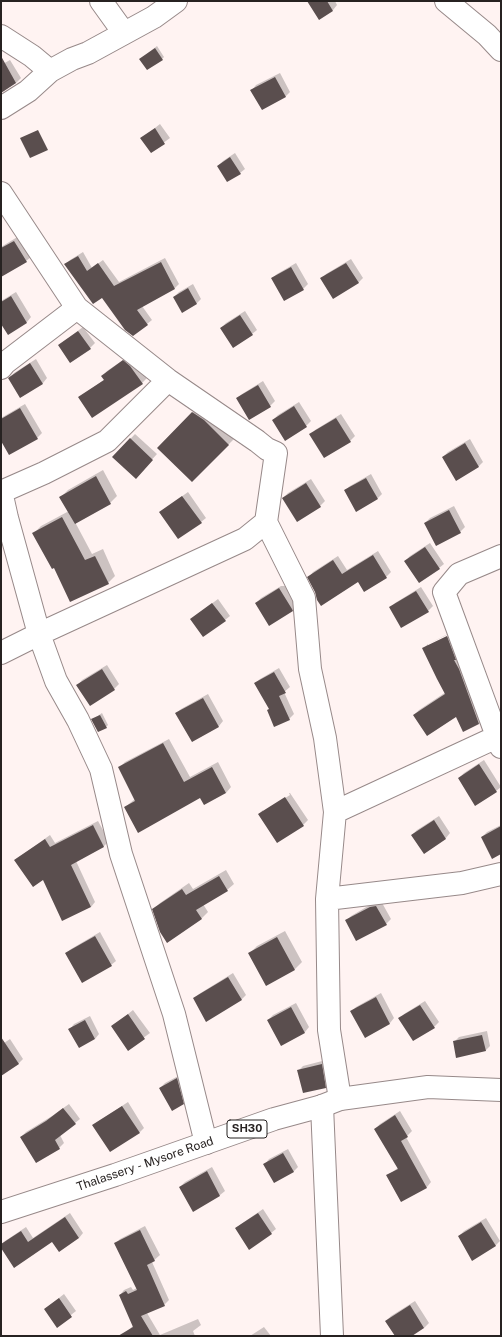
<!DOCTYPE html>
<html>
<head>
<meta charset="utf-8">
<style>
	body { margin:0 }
	#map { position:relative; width:502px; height:1337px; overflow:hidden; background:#fff3f2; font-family:"Public Sans",sans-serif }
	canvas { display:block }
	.frame { position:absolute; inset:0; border:2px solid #272221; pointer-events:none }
</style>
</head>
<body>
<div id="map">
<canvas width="502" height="1337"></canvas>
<div class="frame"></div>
</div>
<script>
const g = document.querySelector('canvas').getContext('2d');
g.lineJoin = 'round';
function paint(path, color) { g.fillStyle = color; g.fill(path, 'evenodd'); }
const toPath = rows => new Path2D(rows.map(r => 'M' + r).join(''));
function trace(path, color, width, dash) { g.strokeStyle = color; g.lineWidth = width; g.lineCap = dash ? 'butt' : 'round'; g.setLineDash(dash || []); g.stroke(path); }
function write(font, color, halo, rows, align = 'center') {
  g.font = font + ' "Public Sans",sans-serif'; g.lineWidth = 4; g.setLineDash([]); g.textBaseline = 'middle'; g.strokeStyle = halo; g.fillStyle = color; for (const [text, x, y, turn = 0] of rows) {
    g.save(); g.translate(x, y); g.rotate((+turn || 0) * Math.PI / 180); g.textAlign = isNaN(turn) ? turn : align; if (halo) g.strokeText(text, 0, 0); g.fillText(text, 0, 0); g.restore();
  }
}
const shadow = toPath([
	[314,1,335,1,337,5,333,10,319,18],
	[157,46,164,57,162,59,143,57],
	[10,60,21,78,16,83,1,92,1,65],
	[280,73,290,92,285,97,252,90,256,85],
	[160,124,170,138,151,152,142,138],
	[235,153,245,169,240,173,218,166,223,161],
	[19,236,31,257,26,261,1,269,1,247],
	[83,252,92,268,103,260,119,282,165,258,179,284,175,288,142,306,152,320,147,324,102,296,66,264,70,260],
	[351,259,363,278,358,283,322,279,326,274],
	[296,263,308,284,303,289,272,278,277,274],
	[193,284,201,299,196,304,174,297,179,292],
	[16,292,31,317,27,322,8,334,1,322,1,301],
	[245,311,257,330,252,334,221,328,226,323],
	[83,327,95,343,90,348,59,345],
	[129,356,135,361,147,378,142,383,79,398,105,379,103,376,107,371],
	[36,359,47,378,43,383,21,397,9,378,14,373],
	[263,381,275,401,270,406,237,398,242,394],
	[299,402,311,421,306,426,273,420,278,415],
	[25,404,42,433,37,438,1,439,1,418],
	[200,405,236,437,192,481,159,448],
	[341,414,355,436,350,441,324,457,311,435,315,430],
	[135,434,157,454,136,477,113,457],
	[470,439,483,462,479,466,456,479,443,457,448,452],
	[103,470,117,496,110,503,75,522,92,554,103,549,115,576,108,583,54,567,34,533,41,526,69,511,61,497,68,490],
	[371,474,382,494,378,498,345,490,350,486],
	[311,479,325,501,320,506,283,498,288,493],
	[188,492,206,518,201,522,160,512],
	[454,506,465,527,460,532,425,523,430,518],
	[430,543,444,564,439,568,405,561,410,556],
	[378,551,391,572,386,577,364,591,358,581,316,592,309,577,313,572,338,556,347,570],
	[281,586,286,586,297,606,292,611,256,603,261,598],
	[421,587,433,606,428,611,390,608,395,603],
	[218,599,230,616,225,620,191,619],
	[452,632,484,719,479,724,457,716,414,715,419,710,446,692,424,648,428,644],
	[451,633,452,634,428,646,428,644],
	[107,665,119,684,114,689,78,685,82,680],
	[279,668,290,687,284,692,294,714,289,719,270,708,255,683,260,679],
	[208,694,223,721,219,726,192,741,176,713,181,709],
	[102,713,108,725,106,727,93,719],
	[169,739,190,777,218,762,231,787,226,793,125,807,135,799,119,768,125,762],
	[484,760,501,787,496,791,459,778,464,773],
	[289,793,290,793,308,820,303,825,259,814,263,810,263,812,290,795],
	[439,816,450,833,446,838,424,852,412,835,417,830],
	[98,821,109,841,104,846,76,861,95,902,91,907,43,878,21,856,50,835,55,843],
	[501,825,501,853,482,837,487,832],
	[226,870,234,884,227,890,203,904,208,912,202,918,168,941,154,909,160,903,189,883,193,889],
	[381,901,391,919,386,924,346,921,351,916,375,902],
	[285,931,302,962,295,969,267,984,250,953,257,946],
	[100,932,116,961,111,965,66,953,71,949],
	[233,973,246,995,241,1000,194,998,199,994],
	[381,993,394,1018,390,1023,365,1036,352,1011,356,1007],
	[425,1001,439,1022,434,1027,400,1019,404,1014],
	[296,1003,309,1027,305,1032,282,1045,268,1020,273,1015],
	[133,1010,150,1033,128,1049,112,1027],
	[90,1016,99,1034,95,1039,70,1029,74,1024],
	[487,1031,490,1046,485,1051,454,1042,459,1037],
	[10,1039,23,1059,18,1064,1,1075,1,1045],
	[326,1060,330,1082,325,1087,298,1071,303,1066],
	[182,1074,188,1099,183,1104,160,1088,165,1083],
	[128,1102,144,1128,140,1132,94,1125,99,1121],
	[69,1104,80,1119,60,1135,64,1143,59,1148,37,1162,21,1137,26,1132,52,1116],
	[400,1111,412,1131,406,1137,431,1182,427,1187,401,1201,387,1176,399,1167,375,1129,380,1124],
	[288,1149,298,1167,293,1172,265,1164,269,1159],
	[212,1167,225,1191,220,1195,193,1210,180,1187,185,1182],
	[263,1209,276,1229,271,1233,236,1229,241,1224],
	[70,1213,83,1233,79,1238,1,1246,5,1241,26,1227,33,1238],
	[486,1218,500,1241,495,1246,459,1236,464,1231],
	[145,1226,160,1255,152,1262,169,1300,164,1305,147,1313,160,1335,198,1319,201,1325,193,1331,195,1336,130,1336,127,1331,133,1326,120,1295,124,1290,131,1287,133,1290,137,1288,115,1244,120,1239],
	[64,1294,76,1311,57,1326,45,1309],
	[415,1301,429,1323,424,1328,410,1336,396,1336,386,1321,391,1316],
	[264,1327,271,1336,250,1336]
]);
const building = toPath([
	[307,1,327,1,333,11,319,20],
	[155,48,163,60,147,70,139,59],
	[1,56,16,83,1,93],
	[275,77,286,97,262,110,250,90],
	[155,128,165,144,151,153,140,138],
	[38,130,48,150,30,158,20,138],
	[230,157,241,174,227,182,217,166],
	[14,241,27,262,1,277,1,248],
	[78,256,87,271,98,263,114,286,161,262,175,289,137,310,148,325,133,336,125,330,102,298,93,304,64,264],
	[346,263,359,283,333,299,320,278],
	[291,267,304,290,284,301,271,278],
	[188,288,197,304,182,313,173,297],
	[11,296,27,323,8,335,1,324,1,302],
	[240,315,253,335,233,348,220,328],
	[78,331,91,349,70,363,58,345],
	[123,360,130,366,143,384,92,418,78,397,104,380,101,376],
	[30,363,43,384,20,398,8,378],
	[258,385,271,407,249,420,236,398],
	[294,406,307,427,285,441,272,420],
	[20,408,38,439,9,455,1,441,1,419],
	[192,412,204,420,229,445,192,482,157,448],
	[336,418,351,442,324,458,309,434],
	[130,438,153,460,136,479,112,457],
	[465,443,479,467,456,481,442,457],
	[96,476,111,504,75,524,59,497],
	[366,478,378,499,356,512,344,490],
	[306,483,321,507,297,522,282,498],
	[182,496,202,523,178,539,159,512],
	[449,510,461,533,436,546,424,523],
	[62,517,85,560,95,556,109,584,70,602,54,568,52,569,32,533],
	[425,547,440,569,419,583,404,561],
	[373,555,387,578,364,592,358,582,321,606,317,600,315,592,307,577,333,560,342,574],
	[279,588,292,609,293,611,269,626,255,603],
	[416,591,429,612,401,628,389,607],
	[212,603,226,621,203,637,190,619],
	[447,636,456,660,454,660,459,669,479,724,463,732,456,717,427,736,413,715,445,694,437,679,422,648],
	[102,669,115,690,90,706,76,685],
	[274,672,286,693,279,696,290,720,274,727,267,710,269,709,254,683],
	[203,698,219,727,192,742,175,713],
	[100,715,107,728,98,732,91,719],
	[163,743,184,782,212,767,226,793,204,805,200,798,138,833,124,807,135,801,118,767],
	[479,764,497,792,475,806,458,778],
	[285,797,304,826,277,843,258,814],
	[434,820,446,839,424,854,411,835],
	[93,825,104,847,71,865,91,907,62,921,43,880,33,887,14,860,45,839,50,847],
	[501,826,501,854,492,859,481,837],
	[219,876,228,891,196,910,202,919,167,943,160,932,152,909,182,889,186,895],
	[376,906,387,925,356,941,345,920,370,907],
	[95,936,112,966,82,983,65,953],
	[277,937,295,970,266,986,248,953],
	[228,977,242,1000,206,1022,193,998],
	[376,997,390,1024,365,1038,350,1011],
	[420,1005,435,1028,413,1041,398,1018],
	[291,1007,305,1033,281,1046,267,1020],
	[128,1014,145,1039,128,1051,111,1026],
	[85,1020,95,1039,79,1048,68,1029],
	[482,1035,486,1051,456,1058,453,1041],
	[1,1037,19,1064,1,1076],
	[322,1064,326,1088,303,1093,297,1070],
	[177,1078,184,1104,172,1111,159,1088],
	[122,1106,140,1133,110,1152,92,1125],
	[63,1108,76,1124,55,1140,60,1149,36,1163,20,1137,46,1121],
	[395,1115,408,1137,401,1141,427,1188,401,1202,386,1175,398,1169,374,1129],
	[283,1153,294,1172,274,1183,263,1164],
	[207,1171,220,1196,193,1212,179,1187],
	[258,1213,272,1234,249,1250,235,1228],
	[65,1217,79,1238,59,1252,52,1242,14,1268,1,1248,1,1244,21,1231,28,1242],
	[481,1222,496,1246,472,1261,458,1236],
	[140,1230,155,1261,147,1265,165,1306,141,1316,153,1336,118,1336,133,1327,119,1295,126,1291,128,1294,137,1290,114,1243],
	[59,1298,72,1317,57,1328,44,1309],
	[410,1305,424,1328,412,1336,395,1336,385,1321]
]);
const minor = toPath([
	[101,1,124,33],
	[446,1,487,35,501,50],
	[1,36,32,56,50,71],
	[1,108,28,91,50,71,72,59,88,53,154,17,176,1],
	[1,193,77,308,168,380,257,441,267,449,276,453,266,522,304,598,310,669,325,738,335,812],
	[1,368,5,363,77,308],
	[1,491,7,518,39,634,56,681,78,720,101,769,121,854,174,1014,206,1143],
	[1,492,44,473,107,441,168,380],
	[501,556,459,574,444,592,501,747],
	[1,653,39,634,245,539,266,522],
	[327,899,462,883,501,874],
	[340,1099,329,1030,327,899,335,812,501,735],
	[322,1106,332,1336]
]);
const major = toPath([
	[1,1212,115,1175,274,1119,322,1106,340,1099,428,1087,501,1090]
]);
const shields = [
	[247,1129,40]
];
const shieldNames = [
	["SH30",247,1129]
];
const streetNames = [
	["Thalassery - Mysore Road",145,1164,-19]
];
paint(shadow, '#0003');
paint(building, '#5a4e4e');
trace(minor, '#978989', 24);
trace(major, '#978989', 24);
trace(minor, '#fff', 22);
trace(major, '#fff', 22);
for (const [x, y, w] of shields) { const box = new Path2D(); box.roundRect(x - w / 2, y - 9, w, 18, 3); g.fillStyle = '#fff'; g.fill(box); trace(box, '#272221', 1); }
write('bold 11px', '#272221', null, shieldNames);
write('12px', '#272221', '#fff', streetNames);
</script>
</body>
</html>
